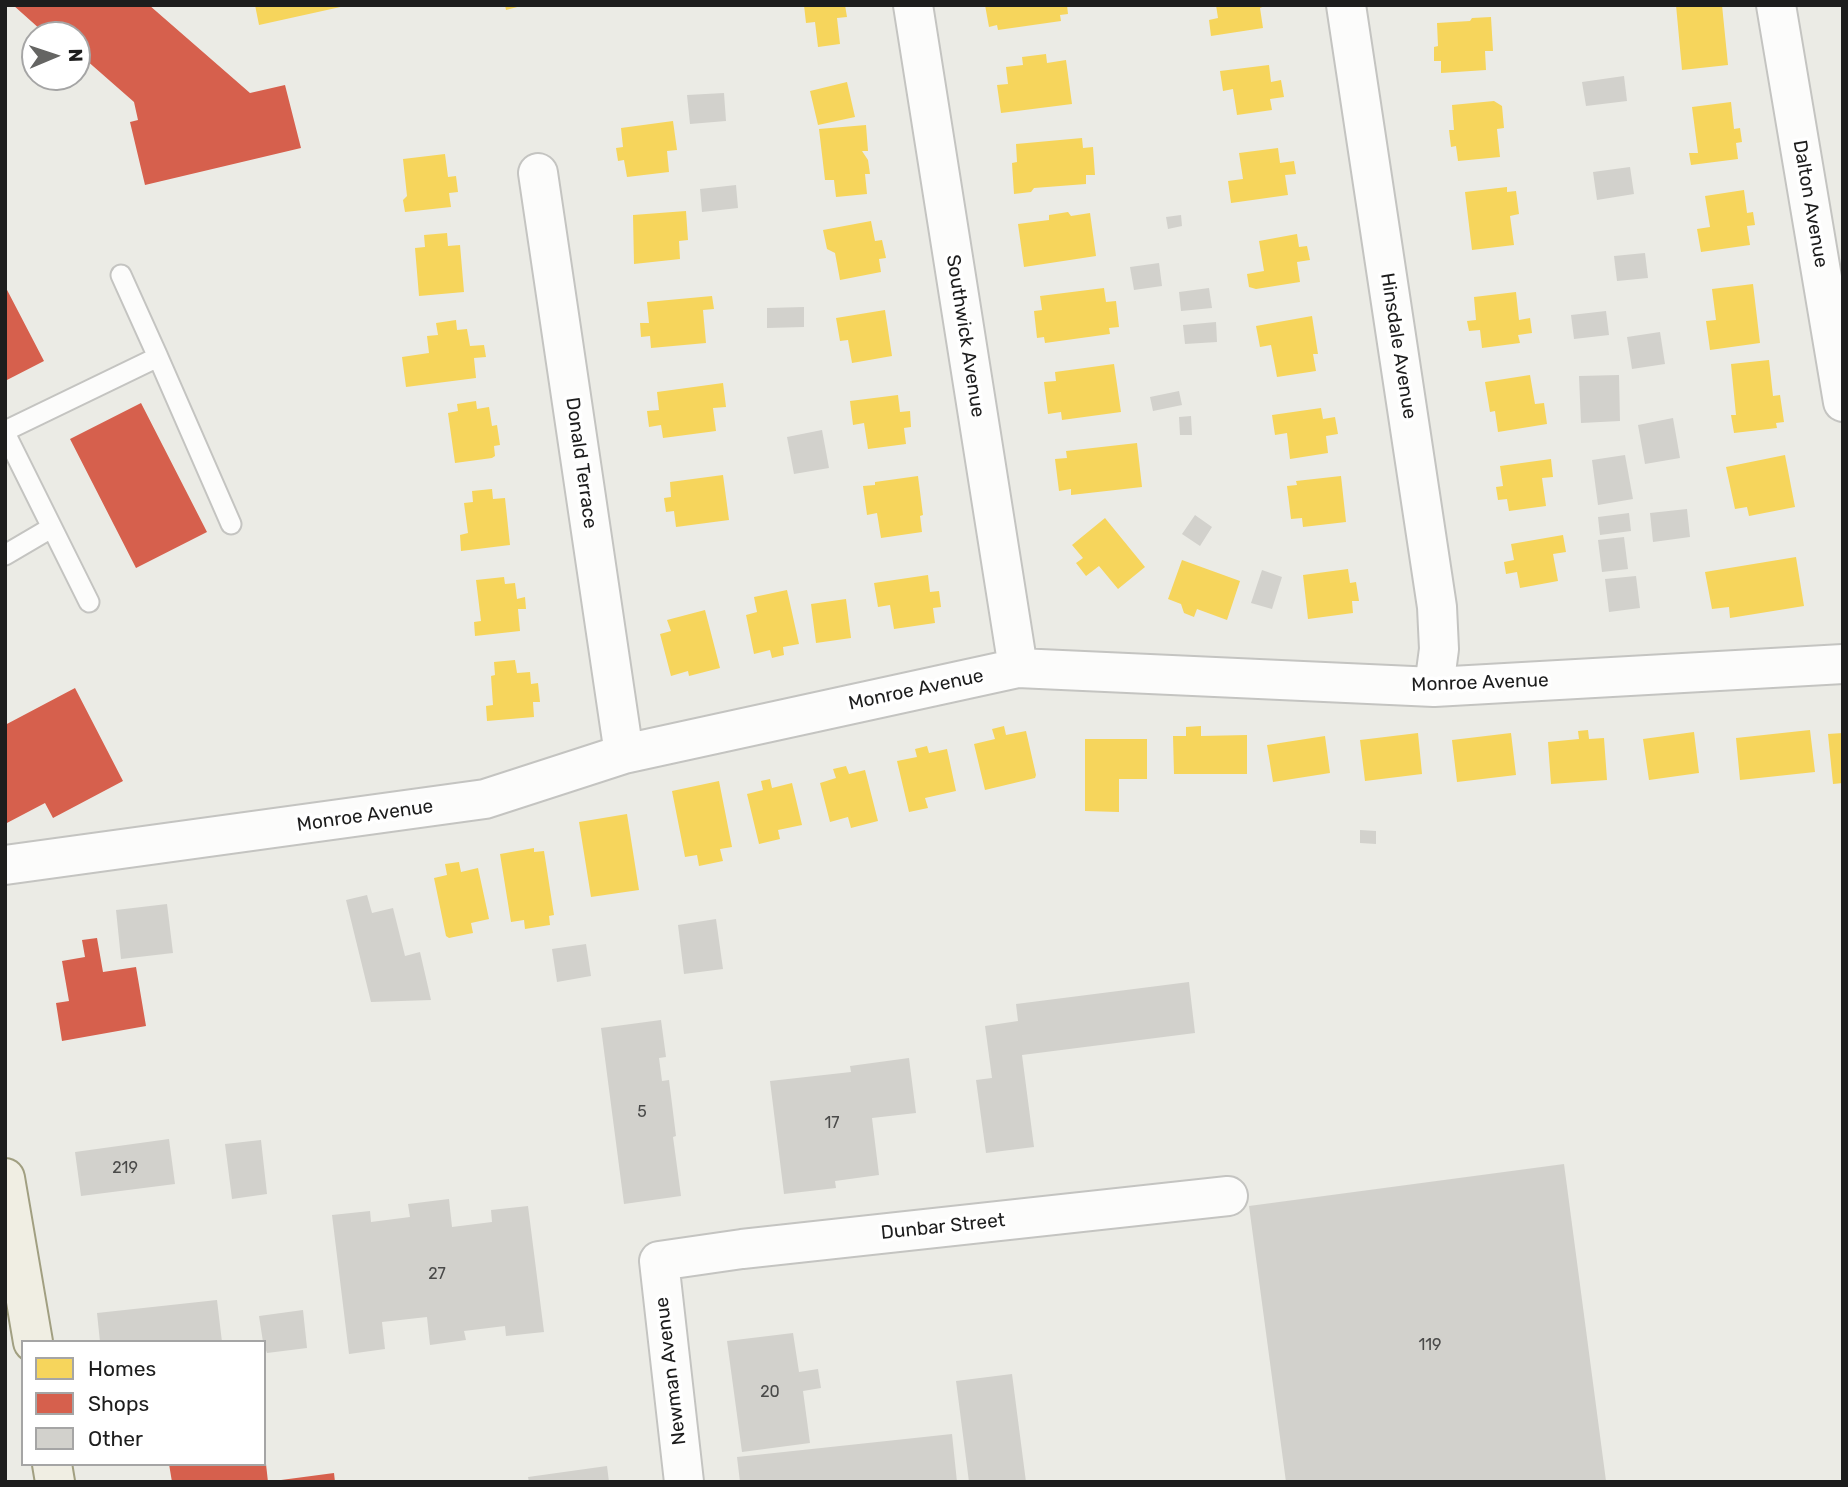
<!DOCTYPE html>
<html>
<head>
<meta charset="utf-8">
<style>
	body { margin:0 }
	#map { position:relative; width:1848px; height:1487px; overflow:hidden; background:#ebebe5; font-family:Rubik,sans-serif }
	canvas { display:block }
	.frame { position:absolute; inset:0; border:7px solid #1d1d1d; pointer-events:none }
	.legend { position:absolute; left:21px; top:1340px; width:245px; height:126px; box-sizing:border-box; background:#fff; border:2px solid #a5a5a5; margin:0; padding:9px 12px; list-style:none; font-size:21px; color:#1d1d1d }
	.legend li { display:flex; align-items:center; gap:14px; height:35px }
	.legend b { width:35px; border:2px solid #a5a5a5 }
	.north { position:absolute; left:21px; top:21px; width:70px; height:70px; box-sizing:border-box; background:#fff; border:2px solid #a5a5a5; border-radius:50%; rotate:88deg; font-size:19px; font-weight:700; line-height:28px; text-align:center; color:#1d1d1d }
	.north::after { content:''; display:block; margin:auto; width:24px; height:32px; background:#656563; clip-path:polygon(50% 0,100% 100%,50% 72%,0 100%) }
</style>
</head>
<body>
<div id="map">
<canvas width="1848" height="1487"></canvas>
<div class="frame"></div>
<ul class="legend">
<li><b style="height:19px;background:#f6d55c"></b>Homes</li>
<li><b style="height:19px;background:#d6604d"></b>Shops</li>
<li><b style="height:19px;background:#d2d1cc"></b>Other</li>
</ul>
<div class="north">N</div>
</div>
<script>
const g = document.querySelector('canvas').getContext('2d');
g.lineJoin = 'round';
function paint(path, color) { g.fillStyle = color; g.fill(path, 'evenodd'); }
const toPath = rows => new Path2D(rows.map(r => 'M' + r).join(''));
function trace(path, color, width, dash) { g.strokeStyle = color; g.lineWidth = width; g.lineCap = dash ? 'butt' : 'round'; g.setLineDash(dash || []); g.stroke(path); }
function write(font, color, halo, rows, align = 'center') {
  g.font = font + ' Rubik,sans-serif'; g.lineWidth = 7; g.setLineDash([]); g.textBaseline = 'middle'; g.strokeStyle = halo; g.fillStyle = color; for (const [text, x, y, turn = 0] of rows) {
    g.save(); g.translate(x, y); g.rotate((+turn || 0) * Math.PI / 180); g.textAlign = isNaN(turn) ? turn : align; if (halo) g.strokeText(text, 0, 0); g.fillText(text, 0, 0); g.restore();
  }
}
const homes = toPath([
	[255,5,345,5,345,6,259,25],
	[505,5,521,5,521,6,506,10],
	[804,5,845,5,847,17,837,18,840,44,818,47,815,22,806,23],
	[985,5,1067,5,1068,14,1060,15,1061,21,998,30,997,25,989,27],
	[1216,5,1267,5,1260,8,1263,28,1211,36,1209,20,1218,18],
	[1676,5,1722,5,1728,65,1682,70],
	[1491,17,1493,51,1485,51,1486,70,1441,73,1441,61,1434,61,1434,47,1438,46,1437,23,1470,21,1472,18],
	[1046,54,1047,63,1066,60,1072,104,1001,113,997,85,1008,84,1006,67,1023,65,1022,57],
	[1269,65,1271,82,1281,80,1284,97,1270,99,1272,110,1237,115,1233,89,1223,91,1220,71],
	[847,82,855,117,818,125,810,91],
	[1494,101,1502,106,1504,128,1497,129,1500,157,1458,161,1456,146,1451,147,1449,130,1454,130,1452,105],
	[1731,102,1734,129,1740,128,1742,142,1736,143,1738,159,1691,165,1689,153,1698,153,1692,107],
	[673,121,677,150,667,151,669,172,627,177,624,160,618,161,616,148,623,147,621,128],
	[866,125,868,151,862,151,868,160,870,174,865,174,867,194,836,197,834,180,825,180,819,129],
	[1082,138,1083,148,1093,147,1095,175,1086,175,1086,184,1034,188,1031,192,1014,194,1012,163,1017,162,1016,144],
	[1278,148,1280,163,1294,161,1296,174,1285,175,1288,195,1231,203,1228,181,1243,179,1239,153],
	[445,154,448,177,456,176,458,192,449,193,451,207,405,212,403,200,407,196,403,159],
	[1507,187,1507,192,1516,191,1519,214,1510,216,1514,245,1472,250,1465,192],
	[1744,190,1747,213,1753,212,1755,225,1747,226,1750,245,1701,252,1697,229,1710,227,1705,196],
	[686,211,688,240,679,241,680,259,634,264,633,215],
	[1068,212,1071,216,1090,213,1096,256,1024,267,1018,224,1049,220,1049,215],
	[871,221,875,241,882,240,886,258,879,259,881,272,840,280,835,253,827,249,823,230],
	[447,233,448,246,460,245,464,292,419,296,415,248,425,247,424,235],
	[1297,234,1299,247,1307,246,1310,260,1297,262,1300,282,1256,289,1249,287,1247,274,1264,271,1259,241],
	[1753,284,1760,343,1710,350,1706,321,1716,320,1712,289],
	[1104,288,1106,302,1116,301,1119,327,1109,328,1110,334,1045,343,1044,337,1037,338,1034,311,1042,310,1040,296],
	[1516,292,1519,320,1530,318,1532,333,1518,335,1520,343,1482,348,1480,330,1469,331,1467,321,1476,320,1474,297],
	[712,296,714,309,703,310,706,343,651,348,650,336,641,337,640,323,649,323,647,302],
	[885,310,892,356,852,363,848,340,840,341,836,318],
	[1312,316,1318,354,1313,354,1316,371,1277,377,1271,345,1260,347,1256,326],
	[456,320,457,330,467,329,470,346,484,345,486,357,474,358,476,378,406,387,402,357,429,353,427,336,438,335,436,323],
	[1769,360,1773,396,1780,395,1784,422,1776,423,1777,428,1734,433,1731,415,1736,415,1731,364],
	[1114,364,1121,412,1062,420,1061,412,1048,414,1044,382,1056,381,1055,372],
	[1530,375,1535,404,1544,403,1547,424,1498,432,1495,411,1490,412,1485,382],
	[723,383,726,407,713,408,716,431,663,438,661,425,649,427,647,411,659,410,657,392],
	[898,395,900,412,910,411,911,427,904,428,906,444,868,449,864,423,853,425,850,401],
	[476,401,477,409,489,407,492,426,497,425,500,445,494,446,495,456,492,458,455,463,448,413,458,411,457,404],
	[1321,408,1323,419,1335,417,1338,434,1326,436,1328,453,1290,459,1287,433,1275,435,1272,415],
	[1137,443,1142,487,1071,495,1071,489,1059,491,1055,459,1067,458,1066,451],
	[1785,455,1795,507,1749,516,1747,507,1735,509,1726,467],
	[1551,459,1553,477,1542,478,1546,506,1509,511,1507,499,1498,500,1496,487,1503,486,1500,466],
	[723,475,729,520,676,527,674,511,666,512,664,498,671,497,670,482],
	[918,476,923,515,920,516,922,532,881,538,877,513,867,515,863,486,875,485,875,482],
	[1341,476,1346,522,1303,527,1302,518,1291,519,1287,486,1297,485,1296,481],
	[492,489,493,499,505,498,510,545,461,551,460,535,468,533,464,503,473,502,472,491],
	[1105,518,1145,567,1118,589,1099,566,1086,576,1076,563,1083,558,1072,545],
	[1563,535,1566,552,1553,554,1558,581,1520,588,1517,572,1506,574,1504,562,1514,560,1511,544],
	[1796,557,1804,606,1730,618,1729,607,1712,609,1705,572],
	[1182,560,1240,581,1227,620,1197,609,1194,617,1184,613,1181,604,1168,599],
	[1348,569,1350,583,1356,582,1359,601,1352,601,1353,613,1308,619,1303,575],
	[928,575,930,592,939,591,941,607,933,608,935,623,894,629,890,605,878,607,874,583],
	[504,577,505,584,515,583,517,599,525,597,526,609,518,609,520,631,475,636,474,622,481,621,476,580],
	[787,590,799,644,783,647,784,655,772,658,770,650,754,654,746,615,757,612,754,597],
	[846,599,851,638,816,643,811,604],
	[705,610,720,668,689,676,688,671,671,676,660,634,671,631,667,620],
	[515,660,517,673,530,672,531,684,538,683,540,702,533,702,534,717,487,721,486,706,493,705,491,676,495,675,494,662],
	[1004,726,1006,735,1026,731,1036,775,1035,778,985,790,974,744,995,739,992,729],
	[1201,726,1201,736,1247,735,1247,774,1174,774,1173,736,1186,736,1186,727],
	[1588,730,1589,739,1604,738,1607,780,1551,784,1548,742,1579,739,1578,731],
	[1810,730,1815,772,1740,780,1736,738],
	[1694,732,1699,773,1649,780,1643,739],
	[1418,733,1422,774,1365,781,1360,740],
	[1511,733,1516,775,1457,782,1452,740],
	[1843,733,1843,783,1833,784,1828,734],
	[1325,736,1330,773,1273,782,1267,745],
	[1085,739,1147,739,1147,779,1119,779,1119,812,1085,811],
	[927,746,929,753,947,749,956,791,925,798,928,808,909,812,897,761,917,757,915,749],
	[846,766,849,774,865,770,878,821,851,828,848,817,830,822,820,783,836,778,833,769],
	[770,779,772,788,792,783,802,825,778,830,780,839,759,844,747,794,763,790,761,781],
	[719,781,732,847,720,849,723,861,699,866,697,855,685,857,672,791],
	[627,814,639,890,591,897,579,822],
	[534,848,534,852,544,851,554,915,549,916,550,925,525,929,524,920,511,922,500,854],
	[459,862,461,872,478,868,489,919,471,923,473,933,449,938,446,936,434,878,447,875,445,864]
]);
const shops = toPath([
	[13,5,149,5,250,93,285,85,301,148,145,185,130,122,138,120,134,102,77,52,77,35,57,35,45,25,41,30],
	[5,286,44,361,5,381],
	[141,403,207,532,136,568,70,439],
	[75,688,123,781,53,818,45,803,5,824,5,725],
	[97,938,103,972,136,967,146,1026,62,1041,56,1003,69,1001,62,961,85,957,82,940],
	[169,1464,266,1464,268,1482,172,1482],
	[334,1473,335,1482,281,1482,281,1480]
]);
const building = toPath([
	[1624,76,1627,101,1586,106,1582,82],
	[724,93,726,121,690,124,687,95],
	[1630,167,1634,194,1597,200,1593,172],
	[736,185,738,208,702,212,700,189],
	[1181,215,1182,226,1168,229,1166,217],
	[1645,253,1648,278,1617,281,1614,256],
	[1159,263,1162,286,1134,290,1130,267],
	[1209,288,1212,308,1181,311,1179,292],
	[804,307,804,327,767,328,767,308],
	[1606,311,1609,335,1574,339,1571,315],
	[1216,322,1217,342,1185,344,1183,325],
	[1660,332,1665,364,1632,369,1627,337],
	[1619,375,1620,421,1581,423,1579,376],
	[1179,391,1182,405,1153,411,1150,397],
	[1191,416,1192,435,1180,435,1179,417],
	[1673,418,1680,458,1645,464,1638,425],
	[822,430,829,468,794,474,787,437],
	[1625,455,1633,499,1598,505,1592,460],
	[1687,509,1690,537,1653,542,1650,513],
	[1629,513,1631,531,1600,535,1598,517],
	[1195,515,1212,527,1200,546,1182,534],
	[1624,537,1628,569,1602,572,1598,540],
	[1262,570,1282,577,1272,609,1251,603],
	[1636,576,1640,608,1609,612,1605,579],
	[1360,830,1376,831,1376,844,1360,843],
	[367,895,372,913,393,908,405,956,420,952,431,1000,371,1002,346,900],
	[167,904,173,953,121,959,116,910],
	[716,919,723,969,684,974,678,925],
	[586,944,591,976,557,982,552,949],
	[1189,982,1195,1033,1022,1055,1034,1147,986,1153,976,1080,992,1078,985,1026,1018,1021,1016,1004],
	[661,1020,666,1057,659,1058,662,1081,669,1080,676,1136,673,1137,681,1196,624,1204,601,1028],
	[909,1058,916,1113,872,1118,879,1175,835,1181,836,1188,784,1194,770,1081,851,1072,850,1066],
	[169,1139,175,1184,81,1196,75,1152],
	[261,1140,267,1194,232,1199,225,1144],
	[1564,1164,1606,1481,1286,1482,1249,1206],
	[449,1199,452,1227,492,1222,491,1210,528,1206,544,1332,506,1336,505,1326,464,1331,466,1340,430,1345,427,1317,382,1322,385,1349,349,1354,332,1215,370,1211,371,1222,410,1217,408,1204],
	[217,1300,222,1342,100,1342,97,1313],
	[303,1310,307,1348,267,1353,263,1342,259,1316],
	[793,1333,799,1372,818,1369,821,1388,803,1391,810,1443,742,1452,727,1341],
	[1012,1374,1026,1482,969,1482,956,1381],
	[952,1434,957,1482,740,1482,737,1457],
	[607,1466,609,1482,529,1482,528,1477]
]);
const lane = toPath([
	[121,275,158,357],
	[5,431,158,357,231,524],
	[5,433,89,602],
	[5,555,51,528]
]);
const street = toPath([
	[913,5,1018,668],
	[1346,5,1437,607,1439,649,1434,687],
	[1776,5,1843,402],
	[538,173,624,754],
	[5,865,485,799,624,754,1018,668,1434,687,1843,664],
	[684,1482,659,1261,742,1249,1228,1196]
]);
const primary = toPath([
	[5,1178,33,1342],
	[52,1464,55,1482]
]);
const numberNames = [
	["5",642,1112],
	["17",832,1123],
	["219",125,1168],
	["27",437,1274],
	["119",1430,1345],
	["20",770,1392]
];
const streetNames = [
	["Dalton Avenue",1810,204,80],
	["Southwick Avenue",965,336,81],
	["Hinsdale Avenue",1398,346,81],
	["Donald Terrace",581,463,82],
	["Monroe Avenue",1480,683,-2],
	["Monroe Avenue",916,690,-12],
	["Monroe Avenue",365,816,-8],
	["Dunbar Street",943,1227,-6],
	["Newman Avenue",671,1371,-97]
];
paint(homes, '#f6d55c');
paint(shops, '#d6604d');
paint(building, '#d2d1cc');
trace(lane, '#c4c4c1', 23);
trace(street, '#c4c4c1', 42);
trace(primary, '#a19f81', 42);
trace(lane, '#fcfcfb', 19);
trace(street, '#fcfcfb', 38);
trace(primary, '#f0eee3', 38);
write('16px', '#4a4a49', null, numberNames);
write('19px', '#1d1d1d', '#fff', streetNames);
</script>
</body>
</html>
